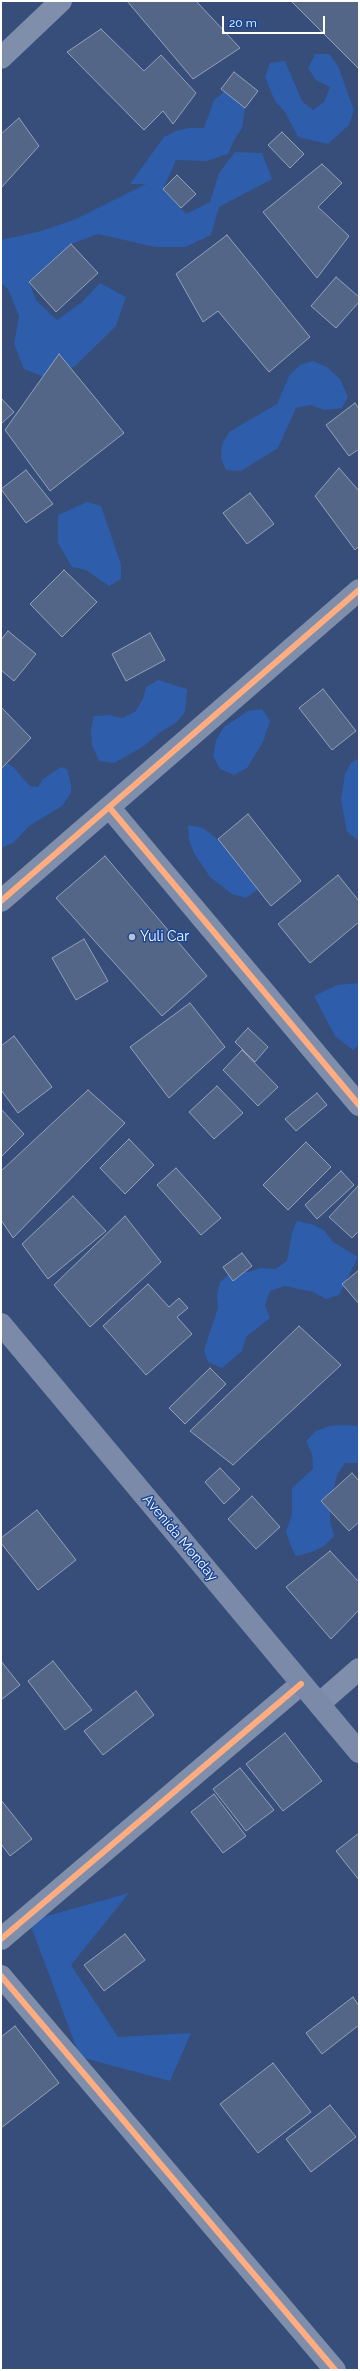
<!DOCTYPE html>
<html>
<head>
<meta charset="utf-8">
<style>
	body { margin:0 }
	#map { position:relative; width:360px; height:2371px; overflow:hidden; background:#364e79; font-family:Raleway,sans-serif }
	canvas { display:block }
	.frame { position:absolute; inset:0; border:2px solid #fff; pointer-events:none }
	.scale { position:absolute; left:222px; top:16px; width:103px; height:18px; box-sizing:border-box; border:2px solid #fff; border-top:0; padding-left:5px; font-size:12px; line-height:14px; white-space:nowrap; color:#fff; -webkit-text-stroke:3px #194696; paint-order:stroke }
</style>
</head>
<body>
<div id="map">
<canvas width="360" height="2371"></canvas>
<div class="frame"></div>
<div class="scale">20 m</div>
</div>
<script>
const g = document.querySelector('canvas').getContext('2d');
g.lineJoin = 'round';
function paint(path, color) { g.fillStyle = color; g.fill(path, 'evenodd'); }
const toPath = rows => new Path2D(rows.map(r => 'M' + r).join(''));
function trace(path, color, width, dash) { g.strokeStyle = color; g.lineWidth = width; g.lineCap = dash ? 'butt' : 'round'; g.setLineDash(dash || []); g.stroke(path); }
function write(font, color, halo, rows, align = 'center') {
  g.font = font + ' Raleway,sans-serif'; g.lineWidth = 3; g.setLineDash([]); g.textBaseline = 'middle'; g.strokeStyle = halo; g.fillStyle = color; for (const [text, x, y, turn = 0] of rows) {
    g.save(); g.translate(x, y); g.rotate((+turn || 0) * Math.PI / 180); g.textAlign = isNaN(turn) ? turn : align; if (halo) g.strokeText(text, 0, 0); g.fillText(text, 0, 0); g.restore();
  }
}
const green = toPath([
	[315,54,329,54,338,66,354,110,349,125,328,144,298,137,285,112,275,101,265,77,270,63,285,61,302,101,313,110,324,102,330,87,316,80,308,68],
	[225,91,239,95,245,108,242,128,234,140,228,154,206,161,176,160,163,189,186,214,210,202,219,173,235,152,262,153,272,179,219,207,211,235,185,247,155,247,98,234,71,244,29,282,36,300,57,320,81,303,100,283,126,297,116,326,75,366,49,379,24,369,14,344,19,316,8,289,1,283,1,240,41,231,76,219,146,184,130,184,164,137,176,131,189,128,204,128,214,100],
	[313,361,327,367,340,379,348,397,342,408,325,410,310,405,296,408,278,448,241,471,226,470,221,458,222,445,229,432,277,404,289,376,300,365],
	[87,502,101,506,121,565,121,579,109,586,86,570,72,567,58,543,58,515],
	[158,680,187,689,185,712,176,723,162,731,141,748,114,763,99,761,92,745,91,729,94,716,109,715,122,718,135,712,143,699,146,687],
	[262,709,270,721,263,742,247,768,234,775,220,769,213,756,216,740,224,727,248,711],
	[359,758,359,841,347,832,341,800,345,774,351,763],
	[1,759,14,768,30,786,38,787,43,779,61,767,67,769,71,785,71,793,62,806,29,826,13,843,1,848],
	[188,825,203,828,227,847,262,886,246,898,232,894,210,877,194,853,189,840],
	[359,983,359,1045,353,1050,335,1036,314,996,337,985],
	[297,1221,311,1224,324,1230,333,1242,358,1257,339,1295,326,1299,313,1292,285,1286,270,1291,265,1305,270,1318,246,1337,242,1351,222,1368,208,1362,204,1350,218,1308,217,1295,220,1282,233,1271,248,1272,261,1268,275,1269,287,1261,292,1233],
	[345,1425,359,1426,359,1463,345,1463,337,1475,330,1504,330,1522,334,1536,324,1546,312,1552,296,1556,290,1544,286,1531,292,1515,292,1488,313,1469,312,1454,306,1441,316,1431,330,1426],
	[129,1893,71,1965,118,2037,191,2033,170,2081,80,2057,29,1921]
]);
const building = toPath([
	[127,1,196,1,240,48,193,79,127,1],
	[291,1,359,1,359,69,291,1],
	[101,29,144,71,161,55,196,93,173,124,163,111,144,130,67,52,101,29],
	[234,72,258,91,245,108,221,89,234,72],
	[19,118,39,146,1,188,1,134,19,118],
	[282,132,304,154,290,168,268,145,282,132],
	[322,164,342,183,318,207,349,236,317,278,263,212,322,164],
	[177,175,196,194,181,208,163,189,177,175],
	[227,235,310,337,269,372,218,311,203,322,176,274,227,235],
	[71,244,98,273,56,312,29,282,71,244],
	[336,277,359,297,359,302,336,328,311,306,336,277],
	[59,354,124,433,50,491,5,430,59,354],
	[1,398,14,412,1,424,1,398],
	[355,403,359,409,359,449,349,456,326,425,355,403],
	[339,468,359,491,359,546,355,550,315,496,339,468],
	[26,470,53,504,26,523,1,489,26,470],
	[250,493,274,524,247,544,223,513,250,493],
	[64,570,97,602,62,637,30,604,64,570],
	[8,631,36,654,14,681,1,670,1,640,8,631],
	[150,633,165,660,126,681,112,654,150,633],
	[323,689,356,731,332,750,299,708,323,689],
	[1,707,31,738,1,769,1,707],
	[248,814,301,881,271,906,218,839,248,814],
	[105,856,207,976,162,1016,56,898,105,856],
	[338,875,359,901,359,922,310,963,278,924,338,875],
	[84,939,108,981,76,1000,52,958,84,939],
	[190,1003,225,1047,169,1098,130,1047,190,1003],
	[248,1028,268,1047,255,1062,235,1042,248,1028],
	[14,1036,52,1087,18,1113,1,1090,1,1046,14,1036],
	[242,1050,278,1087,258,1106,223,1070,242,1050],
	[217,1086,243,1113,214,1139,189,1112,217,1086],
	[88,1090,125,1123,13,1238,1,1220,1,1171,88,1090],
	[317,1093,327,1105,296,1131,285,1119,317,1093],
	[1,1109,24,1134,1,1157,1,1109],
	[129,1139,154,1165,125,1194,100,1168,129,1139],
	[306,1142,331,1167,288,1210,263,1185,306,1142],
	[176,1168,221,1218,201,1235,157,1185,176,1168],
	[341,1171,354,1185,317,1219,305,1205,341,1171],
	[359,1185,359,1231,352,1238,329,1217,359,1185],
	[73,1196,106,1231,48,1279,22,1244,73,1196],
	[125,1216,161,1262,90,1327,54,1285,125,1216],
	[242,1253,252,1266,233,1281,223,1267,242,1253],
	[359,1270,359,1304,342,1284,359,1270],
	[148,1284,169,1307,179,1298,188,1308,177,1317,192,1334,146,1375,103,1326,148,1284],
	[299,1326,341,1365,233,1465,190,1431,299,1326],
	[210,1368,226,1384,185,1424,169,1408,210,1368],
	[220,1468,240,1489,224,1504,205,1482,220,1468],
	[352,1473,359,1481,359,1522,349,1531,321,1501,352,1473],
	[252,1496,280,1527,256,1549,228,1519,252,1496],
	[37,1510,76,1560,38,1590,1,1543,1,1538,37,1510],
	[330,1551,359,1582,359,1610,331,1639,286,1587,330,1551],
	[1,1661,20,1685,1,1700,1,1661],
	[53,1661,92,1710,65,1730,28,1681,53,1661],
	[136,1691,154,1715,103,1755,84,1731,136,1691],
	[285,1733,322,1781,283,1811,246,1764,285,1733],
	[240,1768,274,1810,246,1831,213,1789,240,1768],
	[214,1794,246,1836,223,1853,191,1812,214,1794],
	[1,1800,32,1839,10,1856,1,1844,1,1800],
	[359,1833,359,1880,336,1851,359,1833],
	[125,1934,145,1960,104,1991,84,1965,125,1934],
	[353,1997,359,2006,359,2025,322,2054,306,2033,353,1997],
	[15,2026,59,2083,1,2128,1,2037,15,2026],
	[273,2063,311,2112,258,2153,220,2104,273,2063],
	[330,2105,356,2137,311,2172,286,2139,330,2105]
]);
const street = toPath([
	[1,58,61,1],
	[109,807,359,1105],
	[1,901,359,590],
	[319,1704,359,1669],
	[1,1939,301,1684],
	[1,1976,335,2370]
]);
const secondary = toPath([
	[1,1324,359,1752]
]);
const cycleway = toPath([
	[109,807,359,1105],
	[1,901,359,590],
	[1,1939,301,1684],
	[1,1976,335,2370]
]);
const markers = [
	[132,937,4,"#b9c1d0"]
];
const poiNames = [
	["Yuli Car",140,937]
];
const streetNames = [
	["Avenida Monday",180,1538,50]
];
paint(green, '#2e5dac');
paint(building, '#536688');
trace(building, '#94a1b9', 1);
trace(street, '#7f8fab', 22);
trace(secondary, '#7a8aa8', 22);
trace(cycleway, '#ffac80', 6);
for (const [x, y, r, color] of markers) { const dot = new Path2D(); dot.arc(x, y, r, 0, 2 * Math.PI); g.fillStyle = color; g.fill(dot); trace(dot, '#194696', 1.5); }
write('14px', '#fff', '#194696', poiNames, 'left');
write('14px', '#fff', '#194696', streetNames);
</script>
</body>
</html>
